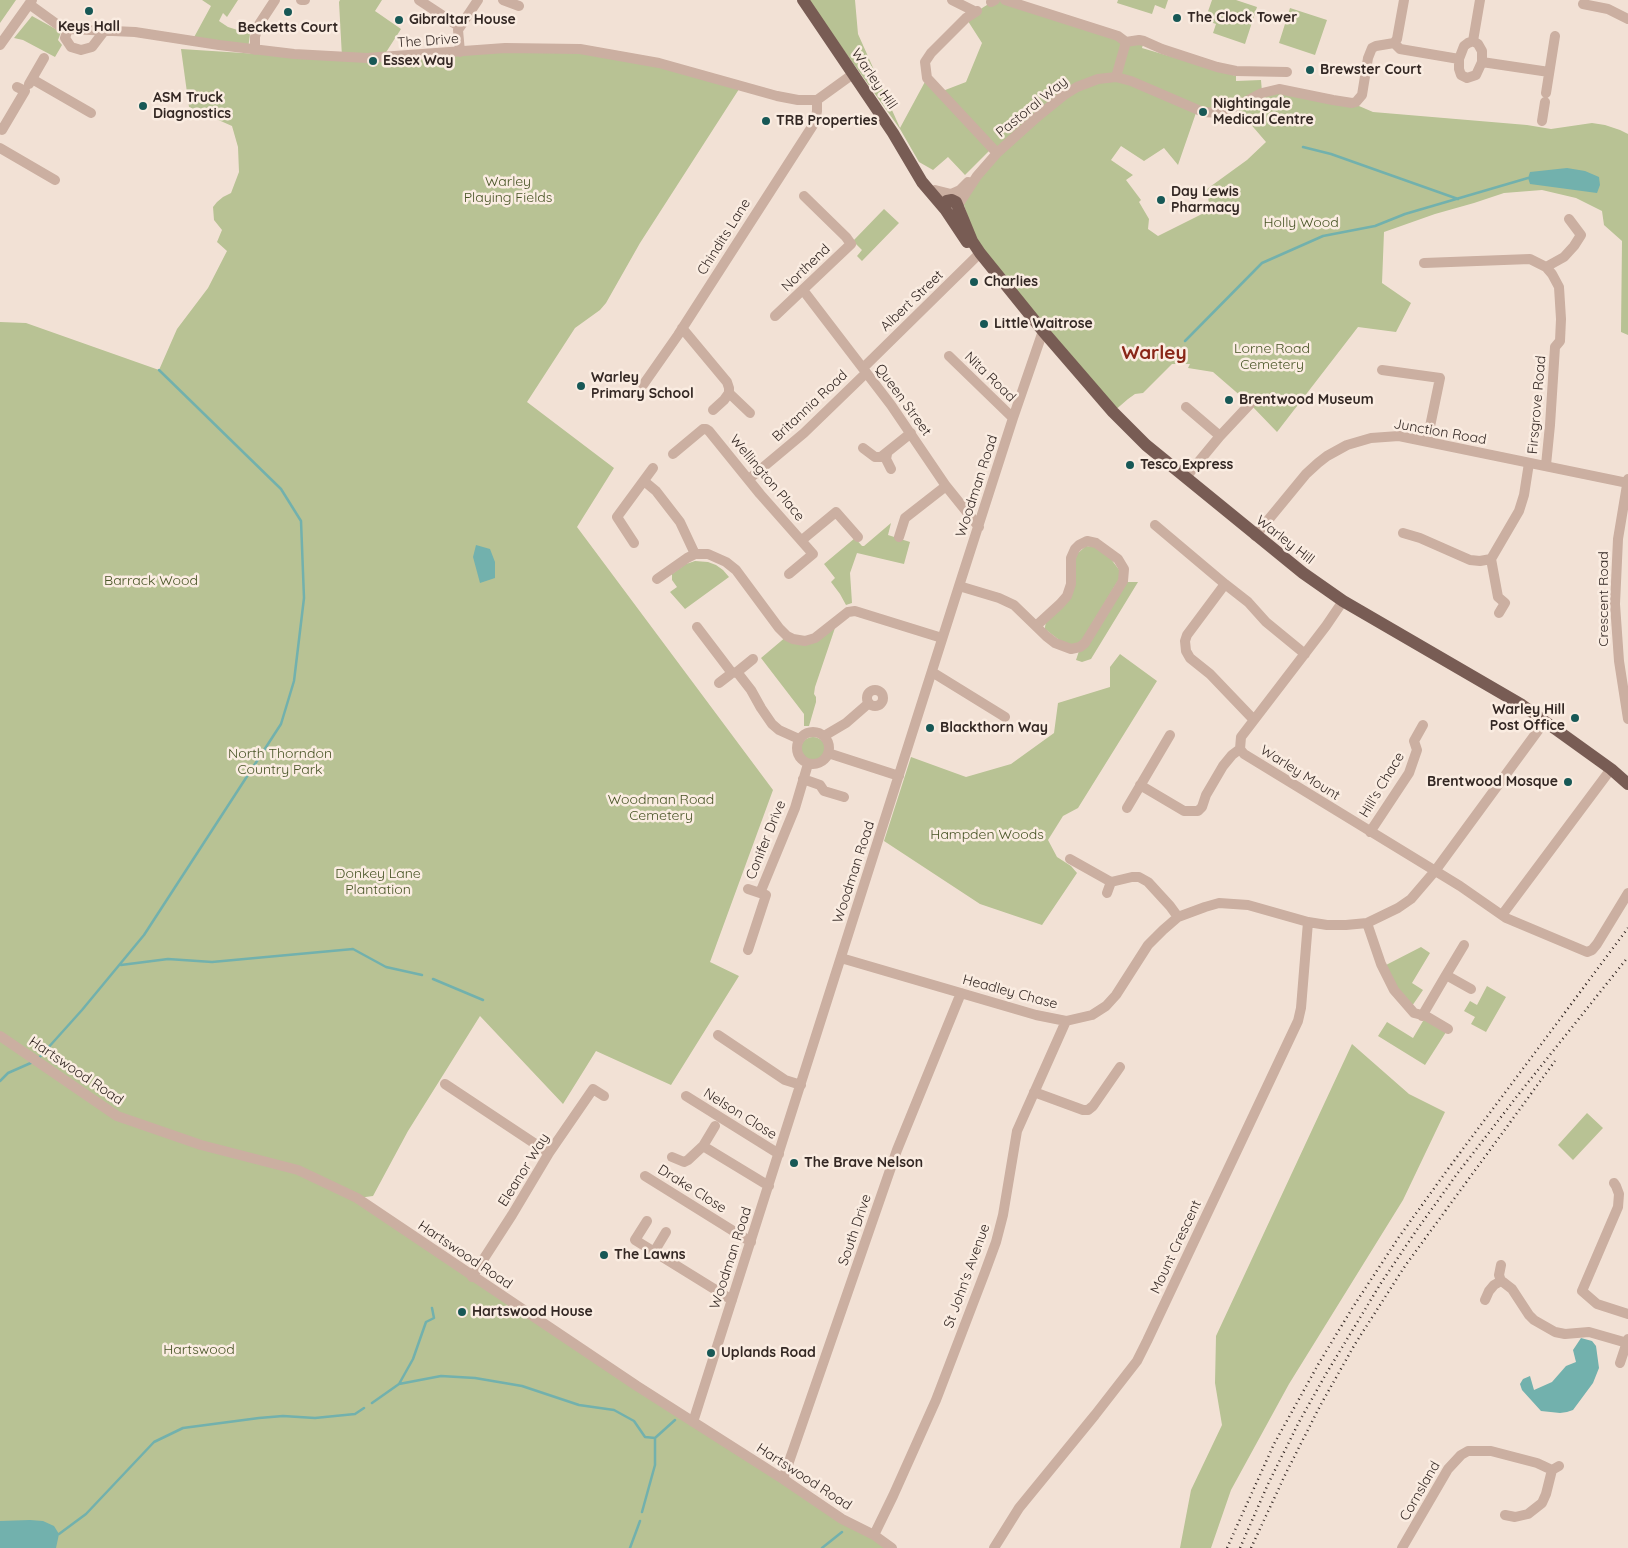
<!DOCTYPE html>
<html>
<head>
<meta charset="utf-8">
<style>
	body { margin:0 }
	canvas { display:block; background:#f2e1d5 }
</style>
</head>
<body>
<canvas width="1628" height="1548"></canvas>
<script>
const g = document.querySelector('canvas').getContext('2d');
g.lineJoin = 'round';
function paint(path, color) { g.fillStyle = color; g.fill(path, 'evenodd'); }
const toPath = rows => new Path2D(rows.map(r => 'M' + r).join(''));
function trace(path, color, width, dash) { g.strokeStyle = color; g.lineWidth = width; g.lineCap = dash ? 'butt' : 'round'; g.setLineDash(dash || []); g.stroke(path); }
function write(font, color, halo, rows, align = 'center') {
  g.font = font + ' Quicksand,sans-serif'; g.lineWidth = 5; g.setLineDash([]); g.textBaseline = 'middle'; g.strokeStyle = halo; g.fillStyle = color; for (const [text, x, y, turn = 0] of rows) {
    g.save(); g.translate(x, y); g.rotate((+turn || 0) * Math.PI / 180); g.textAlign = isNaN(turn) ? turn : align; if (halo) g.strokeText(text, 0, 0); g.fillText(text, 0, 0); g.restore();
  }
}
const green = toPath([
	[0,0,16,0,0,23],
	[202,0,238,0,227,17,223,13,219,21,228,27,250,34,248,49,192,41,211,6],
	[340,0,382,0,375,11,401,29,383,57,580,49,741,86,640,243,606,303,600,310,575,328,527,402,614,468,577,527,773,790,710,962,739,976,671,1085,596,1051,563,1104,480,1016,408,1131,373,1196,358,1198,892,1548,0,1548,0,322,26,323,159,370,177,329,208,288,227,251,217,242,222,230,214,220,213,207,217,202,223,197,231,193,239,172,238,147,232,126,189,107,181,49,367,61,342,57,339,2],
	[808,0,855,0,858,34,900,128,927,78,940,92,966,82,982,43,966,18,995,0,1005,0,1118,36,1144,41,1142,48,1236,76,1236,81,1261,80,1262,92,1279,89,1352,103,1373,112,1527,125,1551,129,1592,123,1605,125,1620,130,1628,134,1628,335,1621,332,1622,241,1604,225,1602,211,1576,198,1542,190,1504,193,1474,203,1435,214,1384,232,1382,283,1411,303,1396,332,1358,327,1277,432,1250,404,1213,372,1188,368,1190,364,1172,364,1143,393,1135,394,1128,399,1113,412,980,253,962,199,997,153,992,148,965,175,948,157,933,170,919,162,900,129],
	[1236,107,1266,142,1247,160,1207,189,1209,204,1202,214,1158,236,1148,229,1149,219,1139,202,1141,200,1126,180,1133,175,1111,160,1121,146,1144,161,1164,148,1178,165,1197,110],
	[1118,0,1168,0,1165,9,1155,5,1152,14,1117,3],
	[1212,0,1236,0,1257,7,1245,44,1213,33,1216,24,1205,20],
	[1290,8,1327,20,1315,55,1279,43],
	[32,16,61,32,58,40,62,45,55,57,23,40,14,38],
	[884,209,899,223,862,261,857,256,862,250,853,241],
	[891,523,888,535,910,542,904,564,857,553,850,573,852,603,846,605,840,594,831,582,835,578,824,564,855,538,862,546,864,546],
	[1086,546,1096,547,1111,559,1120,571,1119,579,1082,640,1075,645,1063,643,1045,629,1045,627,1046,621,1065,605,1074,562,1078,553],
	[695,561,708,562,716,565,723,570,729,577,685,609,670,592,677,587,672,580,672,574,686,564],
	[1126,582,1138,582,1091,659,1082,662,1076,660,1079,651],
	[837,622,815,687,814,694,816,697,816,702,809,726,804,726,804,714,761,658,787,636,805,641],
	[1120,654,1157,681,1078,808,1063,816,1048,840,1057,857,1071,866,1077,873,1042,925,980,904,884,841,911,757,966,777,1011,764,1054,733,1058,703,1110,687,1110,667],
	'801 749a12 12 0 1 1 24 0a12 12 0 1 1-24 0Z',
	[1421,947,1430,953,1412,983,1423,990,1412,1006,1397,987,1386,965],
	[1487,986,1506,997,1486,1032,1471,1024,1475,1017,1464,1011,1470,1001,1477,1005],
	[1426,1016,1448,1029,1425,1065,1378,1036,1387,1022,1413,1038],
	[1352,1044,1409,1094,1445,1112,1403,1200,1289,1384,1231,1490,1211,1548,1180,1548,1191,1490,1222,1425,1215,1383,1216,1336],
	[1587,1113,1603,1128,1573,1160,1558,1145]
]);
const water = toPath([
	[1567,168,1585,171,1599,177,1600,185,1597,193,1530,184,1528,178,1530,172],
	[476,545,490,549,495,562,495,578,480,583,473,557],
	[1581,1338,1592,1341,1596,1346,1599,1368,1593,1383,1573,1410,1567,1412,1560,1413,1541,1411,1522,1390,1520,1384,1523,1379,1530,1376,1534,1390,1552,1382,1566,1366,1576,1362,1573,1350],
	[30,1520,43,1521,54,1526,59,1534,56,1548,0,1548,0,1521]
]);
const stream = toPath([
	[1303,147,1331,154,1458,199],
	[1185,341,1262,263,1323,236,1375,226,1405,214,1528,178],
	[121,965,168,959,212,962,353,949,386,967,422,975],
	[433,979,483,1000],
	[38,1059,82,1010,144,935,281,724,294,681,304,598,301,521,281,489,159,370],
	[0,1081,8,1073,33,1062],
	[399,1384,413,1359,426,1322,434,1318,432,1308],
	[372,1403,399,1384,441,1376,475,1378,522,1386,579,1405,614,1410,634,1421,645,1437,655,1438,675,1420],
	[642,1512,655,1465,655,1438],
	[59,1534,86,1514,154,1442,183,1428,259,1418,283,1416,315,1418,355,1414,364,1408],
	[630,1548,640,1521],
	[822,1548,842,1532]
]);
const minor = toPath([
	[301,0,305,0],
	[419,0,460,27],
	[503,0,519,6],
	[952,0,974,11],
	[1005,0,1118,36,1126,42,1116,77],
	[991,2,995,0],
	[29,4,58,25,68,29,135,32,219,45,294,54,367,58,505,48,580,49,659,63,777,96,798,100,817,100,853,74],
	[1583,4,1608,9,1628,19],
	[977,11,966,18,931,53,925,62,927,78,997,153],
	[68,29,65,38,71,47,81,50,92,47,105,30],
	[1473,41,1478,44,1482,51,1482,62,1476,75,1467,78,1461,75,1459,69,1459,59,1464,46,1468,43,1473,41],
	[1473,41,1480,0],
	[1126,42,1139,40,1144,41,1162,49,1217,67,1236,71,1287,72],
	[1394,43,1400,49,1459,59],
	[0,45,32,0],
	[255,50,255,37,258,26,275,0],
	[460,52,458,30,478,0],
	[1482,62,1549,72],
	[32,79,91,113],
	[29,84,44,58],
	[1546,93,1555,36],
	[1542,121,1545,102],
	[0,128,2,130,25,91,17,87],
	[0,148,55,180],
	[935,190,951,194,960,190,968,182],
	[958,205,977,176,997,153,1037,117,1064,95,1077,87,1098,79,1116,77,1131,81,1203,112,1220,113,1239,105,1262,93,1279,89,1333,100,1352,103,1356,102,1362,95,1368,58,1372,48,1376,46,1394,43,1397,39,1404,0],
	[1424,263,1530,259,1546,267,1552,274,1559,287,1561,319,1560,341,1555,347,1550,425,1546,465],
	[1546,267,1564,257,1574,246,1581,235,1569,219],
	[803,290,891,405,946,486,979,527],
	[775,316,851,244,846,237,804,196],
	[682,328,727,382,729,388,729,393,724,400,713,410],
	[949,356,1013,418],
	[863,368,980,253],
	[1382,370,1440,378,1427,441],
	[643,385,678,335,815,122,817,111,817,100],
	[729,393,750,413],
	[1186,407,1220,436],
	[863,448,875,457,881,457,911,433],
	[673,454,703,429,706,429,709,431,760,494,813,554,789,574],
	[887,454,886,459,891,469],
	[1186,477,1220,436,1250,404],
	[749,479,804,433,866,373],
	[1628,479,1618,539,1615,604,1619,661,1628,719],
	[644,481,656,491,680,522,695,554],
	[1155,525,1225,584],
	[1403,533,1420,538,1470,560,1480,561,1491,559,1519,511,1524,495,1529,463],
	[1255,536,1306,474,1318,463,1327,456,1347,445,1371,438,1399,436,1628,483],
	[899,537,905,518,946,486],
	[802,540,836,512,858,537],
	[634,543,617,517,653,468],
	[1491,559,1498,597,1505,603,1499,613],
	[657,579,687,558,695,554,708,554,726,562,736,570,779,628,787,636,793,639,805,641,815,638,848,612,855,611,942,638],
	[959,586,999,598,1014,605,1046,636,1055,643,1071,649,1080,647,1085,643,1123,581,1124,569,1118,559,1096,543,1087,541,1079,545,1075,549,1071,558,1071,584,1067,596,1060,604,1036,626],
	[1343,601,1326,626,1241,737,1240,749,1244,754,1460,886,1506,918,1587,952,1592,950,1597,944,1628,893],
	[697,627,732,673],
	[737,672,751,690,761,708,772,724,779,730,799,739],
	[932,672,1005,717],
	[719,683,732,673,737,672,753,659],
	'867 698a8 8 0 1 1 16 0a8 8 0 1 1-16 0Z',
	[1254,720,1210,674,1190,658,1186,651,1185,641,1187,635,1225,584,1248,602,1266,622,1305,654],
	'797 748a16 16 0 1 1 32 0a16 16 0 1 1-32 0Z',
	[824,736,846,723,869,703],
	[828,753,899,776],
	[803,779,820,785,824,791,844,797],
	[1140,785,1184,811,1198,811,1202,807,1206,795,1223,766,1232,755,1240,749],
	[1127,808,1170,735],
	[1370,832,1409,773,1417,750,1414,741,1423,725],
	[1070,859,1111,882,1132,877,1139,877,1148,882,1170,906,1178,917],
	[748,889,760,893],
	[1107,893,1111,882],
	[1502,915,1611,769],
	[1367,923,1381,964,1394,990,1414,1013,1426,1016,1448,1029],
	[748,950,766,895,760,893,795,808,808,764],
	[841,958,1036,1015,1066,1021,1092,1015,1106,1006,1116,995,1148,945,1163,930,1178,917,1205,907,1219,903,1248,905,1308,922,1327,925,1346,925,1367,923,1398,908,1411,899,1435,871,1545,721],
	[1446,975,1464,945],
	[1422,1016,1446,975,1471,989],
	[718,1035,785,1080,801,1085],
	[0,1036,117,1116,201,1145,298,1170,357,1198,637,1386,783,1479,842,1519,874,1535,892,1548],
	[445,1084,549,1153],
	[1034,1092,1083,1110,1088,1110,1093,1106,1120,1067],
	[686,1096,779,1154],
	[703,1146,769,1186],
	[672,1157,684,1162,688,1160,703,1146,715,1126],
	[645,1176,751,1242],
	[1614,1183,1616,1186,1619,1194,1618,1207,1582,1291,1597,1304,1628,1314],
	[647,1221,635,1240,732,1300],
	[654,1252,666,1232],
	[1501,1265,1499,1275,1501,1281],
	[472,1277,512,1215,549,1153,593,1089,604,1096],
	[1485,1300,1489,1291,1494,1285,1501,1281,1503,1282,1512,1289,1529,1315,1534,1320,1555,1332,1565,1334,1589,1332,1627,1343],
	[1620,1363,1628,1339],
	[693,1422,959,586,1013,418,1043,331],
	[783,1479,897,1150,961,993],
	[1505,1515,1515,1517,1528,1514,1542,1503,1546,1494,1552,1470],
	[874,1535,893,1496,936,1400,985,1272,996,1242,1003,1215,1017,1131,1066,1021],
	[994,1548,1019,1508,1095,1415,1137,1361,1147,1341,1298,1021,1301,1008,1308,922],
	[1402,1548,1448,1469,1461,1455,1468,1451,1491,1451,1537,1463,1552,1470,1559,1466]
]);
const major = toPath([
	[803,0,893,133,922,182,945,209,967,242],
	[945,209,947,201,952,200,956,202,972,241,980,253,1043,331,1113,412,1146,445,1303,573,1343,601,1522,705,1611,769,1628,784]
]);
const rail = toPath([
	[1227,1548,1274,1444,1319,1363,1353,1307,1399,1237,1448,1169,1628,928],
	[1240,1548,1268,1484,1299,1422,1326,1374,1381,1283,1416,1231,1457,1174,1518,1095,1628,957],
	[1251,1548,1286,1473,1320,1406,1355,1344,1405,1266,1555,1061]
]);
const markers = [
	[89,11,5,"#175856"],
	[288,12,5,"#175856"],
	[1177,18,5,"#175856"],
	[399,20,5,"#175856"],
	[373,61,5,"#175856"],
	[1310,70,5,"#175856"],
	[143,106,5,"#175856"],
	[1203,112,5,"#175856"],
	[766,121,5,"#175856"],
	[1161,200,5,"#175856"],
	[974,282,5,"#175856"],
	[984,324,5,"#175856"],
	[581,386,5,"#175856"],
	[1229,400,5,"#175856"],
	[1130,465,5,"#175856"],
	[1575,718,5,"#175856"],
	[930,728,5,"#175856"],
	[1568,782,5,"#175856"],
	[794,1163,5,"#175856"],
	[604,1255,5,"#175856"],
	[462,1312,5,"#175856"],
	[711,1353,5,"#175856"]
];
const poiNames = [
	["The Clock Tower",1187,18],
	["Gibraltar House",409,20],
	["Keys Hall",89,27,"center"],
	["Becketts Court",288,28,"center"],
	["Essex Way",383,61],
	["Brewster Court",1320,70],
	["ASM Truck",153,98],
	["Diagnostics",153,114],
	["Nightingale",1213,104],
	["Medical Centre",1213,120],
	["TRB Properties",776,121],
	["Day Lewis",1171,192],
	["Pharmacy",1171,208],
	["Charlies",984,282],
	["Little Waitrose",994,324],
	["Warley",591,378],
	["Primary School",591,394],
	["Brentwood Museum",1239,400],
	["Tesco Express",1140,465],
	["Warley Hill",1565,710,"right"],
	["Post Office",1565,726,"right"],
	["Blackthorn Way",940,728],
	["Brentwood Mosque",1558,782,"right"],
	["The Brave Nelson",804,1163],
	["The Lawns",614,1255],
	["Hartswood House",472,1312],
	["Uplands Road",721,1353]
];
const streetNames = [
	["The Drive",428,41,-4],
	["Warley Hill",874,79,56],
	["Pastoral Way",1032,107,-39],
	["Chindits Lane",724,237,-58],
	["Northend",806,268,-44],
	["Albert Street",912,301,-44],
	["Nita Road",990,377,44],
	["Queen Street",903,400,54],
	["Firsgrove Road",1537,405,-85],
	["Britannia Road",810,406,-43],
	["Junction Road",1440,432,10],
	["Wellington Place",767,478,50],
	["Woodman Road",977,486,-72],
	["Warley Hill",1285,540,38],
	["Crescent Road",1604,599,-90],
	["Warley Mount",1300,773,32],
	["Hill's Chace",1382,785,-59],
	["Conifer Drive",766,840,-68],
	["Woodman Road",854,872,-72],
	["Headley Chase",1010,992,15],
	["Hartswood Road",76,1071,34],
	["Nelson Close",740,1114,32],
	["Eleanor Way",524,1170,-58],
	["Drake Close",692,1189,32],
	["South Drive",855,1230,-71],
	["Mount Crescent",1176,1247,-65],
	["Hartswood Road",465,1255,34],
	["Woodman Road",731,1258,-72],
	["St John's Avenue",967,1276,-70],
	["Hartswood Road",804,1477,33],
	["Cornsland",1420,1491,-60]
];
const parkNames = [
	["Warley",508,182],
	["Playing Fields",508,198],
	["Holly Wood",1301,223],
	["Lorne Road",1272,349],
	["Cemetery",1272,365],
	["Barrack Wood",151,581],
	["North Thorndon",280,754],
	["Country Park",280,770],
	["Woodman Road",661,800],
	["Cemetery",661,816],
	["Hampden Woods",987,835],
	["Donkey Lane",378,874],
	["Plantation",378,890],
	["Hartswood",199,1350]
];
const districtNames = [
	["Warley",1154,353]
];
paint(green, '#b8c294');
paint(water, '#72b1ad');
trace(stream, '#72b1ad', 2.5);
trace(minor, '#cbafa1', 10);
trace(major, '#785c54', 12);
trace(rail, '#342824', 2.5, [1, 4]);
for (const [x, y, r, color] of markers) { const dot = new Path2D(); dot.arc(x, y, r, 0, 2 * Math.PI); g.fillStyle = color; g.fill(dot); trace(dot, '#faece1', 2); }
write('bold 14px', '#342824', '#faece1', poiNames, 'left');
write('14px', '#342824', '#faece1', streetNames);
write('14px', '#485426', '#faece1', parkNames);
write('bold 19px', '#892617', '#faece1', districtNames);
</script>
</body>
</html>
